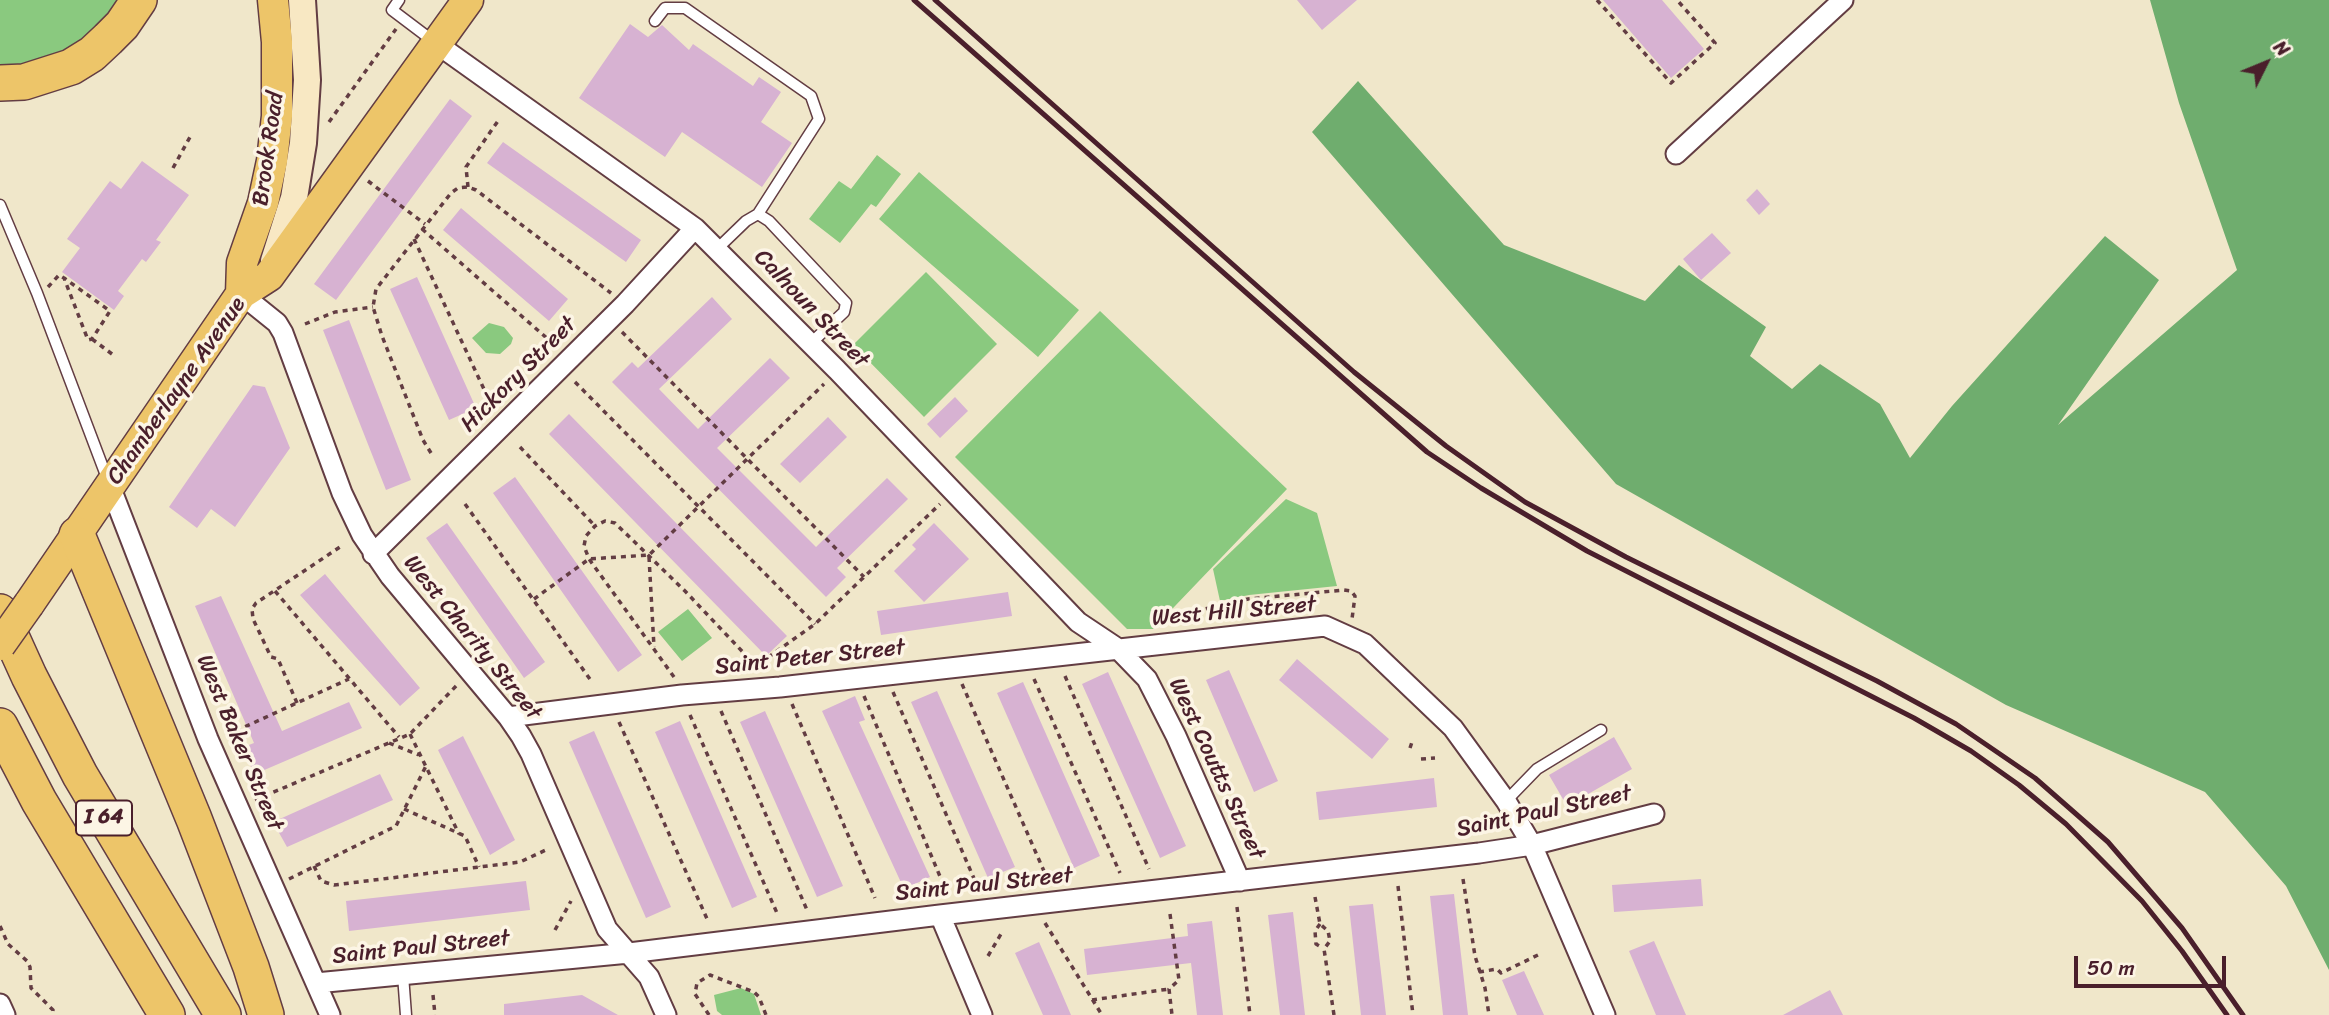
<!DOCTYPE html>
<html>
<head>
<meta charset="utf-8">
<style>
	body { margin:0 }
	#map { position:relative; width:2329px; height:1015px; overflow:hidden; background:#f0e7ca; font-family:Sriracha,sans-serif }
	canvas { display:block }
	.north { position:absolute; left:2231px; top:28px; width:70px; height:70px; -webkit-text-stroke:5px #fcf5e5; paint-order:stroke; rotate:47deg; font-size:19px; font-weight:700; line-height:28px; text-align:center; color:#4a1f2b }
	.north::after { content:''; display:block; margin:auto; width:24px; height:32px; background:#4a1f2b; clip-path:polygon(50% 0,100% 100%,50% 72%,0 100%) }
	.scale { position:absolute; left:2074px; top:956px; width:152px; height:32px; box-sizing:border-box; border:4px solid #4a1f2b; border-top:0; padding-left:9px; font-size:21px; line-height:24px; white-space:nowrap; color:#4a1f2b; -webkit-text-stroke:5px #fcf5e5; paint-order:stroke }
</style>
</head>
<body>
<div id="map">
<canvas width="2329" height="1015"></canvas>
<div class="north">N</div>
<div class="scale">50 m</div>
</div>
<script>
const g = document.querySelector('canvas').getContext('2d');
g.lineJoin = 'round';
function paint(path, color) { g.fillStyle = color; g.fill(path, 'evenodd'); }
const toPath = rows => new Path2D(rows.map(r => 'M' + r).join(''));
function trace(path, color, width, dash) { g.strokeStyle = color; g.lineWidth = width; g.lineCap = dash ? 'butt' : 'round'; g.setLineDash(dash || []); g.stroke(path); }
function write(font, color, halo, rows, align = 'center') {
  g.font = font + ' Sriracha,sans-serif'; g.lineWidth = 7; g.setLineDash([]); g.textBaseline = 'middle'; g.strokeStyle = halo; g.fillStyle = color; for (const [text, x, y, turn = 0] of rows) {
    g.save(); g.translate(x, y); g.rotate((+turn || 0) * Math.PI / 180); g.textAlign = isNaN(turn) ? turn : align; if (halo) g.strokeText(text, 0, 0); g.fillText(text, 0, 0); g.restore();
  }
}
const green = toPath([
	[0,0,121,0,89,38,46,62,0,67],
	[877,155,901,174,876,207,871,204,840,243,809,219,839,181,851,189],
	[919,172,1079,310,1038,357,879,219],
	[926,272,997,344,924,417,853,345],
	[1100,311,1287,489,1153,629,1127,629,955,457],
	[489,323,504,327,513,338,511,344,500,354,486,353,472,338],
	[1286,499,1317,513,1337,586,1249,595,1220,601,1213,569],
	[688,609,712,638,682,661,658,632],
	[741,988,754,994,761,1015,722,1015,717,1011,714,995]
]);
const forest = toPath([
	[2150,0,2329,0,2329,970,2286,886,2205,792,2006,705,1616,484,1312,132,1358,81,1504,245,1645,301,1679,265,1766,327,1750,356,1792,389,1820,364,1880,404,1910,458,1952,406,2105,236,2159,280,2058,425,2237,270,2179,103]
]);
const building = toPath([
	[1297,0,1357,0,1322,30],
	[1603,0,1662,0,1704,49,1671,78],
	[630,24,648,37,662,25,689,50,693,44,753,86,759,77,781,92,761,122,792,143,762,187,682,132,665,157,579,98],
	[450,99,472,116,336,300,314,284],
	[503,142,641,240,626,262,487,163],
	[142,161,189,195,156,240,161,242,146,262,142,259,118,291,124,296,114,310,62,272,80,248,67,239,110,181,121,189],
	[1757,189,1770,204,1759,215,1746,200],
	[461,208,568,299,549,321,443,230],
	[1712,233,1731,253,1701,280,1683,259],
	[417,277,476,408,449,420,390,289],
	[712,297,732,319,659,389,698,429,770,358,790,378,717,448,816,547,887,478,908,499,837,568,846,577,826,597,612,382,632,362,638,368],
	[349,320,411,480,386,490,323,330],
	[253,385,265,387,290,448,235,527,211,509,197,528,169,507],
	[955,397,968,411,940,438,927,424],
	[569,414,787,636,766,656,549,434],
	[828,417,847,437,800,483,780,464],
	[515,477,642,655,618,672,493,493],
	[447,523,545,662,524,678,426,538],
	[934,523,969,559,924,602,894,571,916,549,912,545],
	[325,574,420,688,400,706,300,595],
	[1008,592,1012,616,881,635,877,611],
	[221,596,282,731,349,702,362,728,255,774,241,748,254,743,195,606],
	[1297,659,1389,739,1372,759,1279,680],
	[1229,670,1278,781,1254,792,1206,680],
	[1108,672,1186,846,1160,858,1082,684],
	[1023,682,1100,856,1074,868,997,693],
	[937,691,1015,867,988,878,911,702],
	[855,696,865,720,859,722,930,877,904,889,822,711],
	[765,711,843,886,817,897,740,722],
	[680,721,757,897,732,908,655,732],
	[594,731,671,907,646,918,569,742],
	[463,736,515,840,490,855,438,750],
	[1614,737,1632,769,1567,806,1549,775],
	[380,774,393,800,287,847,273,822],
	[1434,778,1437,807,1319,820,1316,792],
	[1701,879,1703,906,1614,912,1612,885],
	[526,881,530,910,349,931,346,901],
	[1454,894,1468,1015,1443,1015,1430,896],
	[1373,904,1386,1015,1361,1015,1349,906],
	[1293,912,1305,1015,1280,1015,1268,915],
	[1212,921,1223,1015,1197,1015,1191,963,1087,975,1084,949,1188,936,1187,924],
	[1654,941,1686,1015,1656,1015,1629,951],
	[1039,942,1056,980,1071,1015,1043,1015,1015,953],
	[1524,971,1544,1015,1517,1015,1502,980],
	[1830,990,1843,1015,1783,1015],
	[582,995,618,1015,504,1015,504,1004]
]);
const path = toPath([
	[1597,0,1671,83,1715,43,1677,0],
	[329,122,396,29],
	[173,168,190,137],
	[368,181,425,224],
	[468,187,466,167,500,118],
	[422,229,557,347],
	[414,239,489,400],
	[48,287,59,275,64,278,110,311,92,339,88,340,64,278],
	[305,324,335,312,373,307],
	[622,332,864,577],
	[92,339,116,357],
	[575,382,815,624],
	[520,447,595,526],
	[431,453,423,440,382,336,373,307,376,289,451,193,458,188,468,187,476,190,611,293],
	[465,504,592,682],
	[649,557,654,647],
	[275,591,399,737],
	[534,599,589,559,649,555,824,384],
	[1169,623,1183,614,1248,599,1344,590,1351,591,1355,596,1352,619],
	[1065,676,1149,869],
	[674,677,589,559,584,546,586,536,595,526,605,521,615,523,685,591,756,666,815,624,940,504],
	[1034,679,1120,873],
	[962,684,1047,878],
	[893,692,979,890],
	[864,696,947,893],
	[297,703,278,659,271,657,253,619,252,609,256,603,343,545],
	[792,704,875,898],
	[721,711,807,910],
	[690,715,777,913],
	[619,722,708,921],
	[410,734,459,834],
	[227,735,349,679],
	[389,743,419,755],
	[1410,748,1412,742],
	[1421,759,1435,758],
	[255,800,410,734,457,685],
	[404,809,465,836,479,867],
	[314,866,321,881,334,885,520,862,548,849],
	[289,879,396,826,426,766],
	[1463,879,1475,956,1485,988,1489,1015],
	[1398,886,1413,1015],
	[1315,897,1320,924,1328,931,1330,941,1324,949,1334,1015],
	[1237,907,1250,1015],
	[1170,914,1179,980,1169,989,1172,1015],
	[1045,923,1102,1015],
	[1320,924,1315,931,1316,944,1323,948],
	[0,926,8,944,27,961,30,967,31,988,53,1010,52,1015],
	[555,930,571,901],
	[988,956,1001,934],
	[1479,972,1497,969,1501,973,1542,953],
	[433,995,435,1015],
	[1092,1000,1169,989],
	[709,1015,695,994,697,983,710,975,754,992,759,997,766,1015]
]);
const lane = toPath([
	[399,0,392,10,433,41],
	[655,21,665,8,685,8,811,96,819,119,758,214],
	[0,205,37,293,107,478],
	[717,249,746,221,758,214,769,221,846,303,844,312,810,344],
	[1506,801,1537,769,1601,730],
	[403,975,406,1015]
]);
const street = toPath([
	[437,44,695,228,837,370,1078,622,1117,648,1147,679,1176,736,1240,881],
	[1676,154,1843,0],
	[241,294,277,323,283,333,342,493,362,535,390,576,508,717,521,736,531,754,607,929,649,977,666,1015],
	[110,486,208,739,330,1015],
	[373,554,625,304,695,228],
	[508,717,682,695,780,687,1325,626,1365,644,1453,728,1506,801,1532,845,1605,1015],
	[940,915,982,1015],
	[316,983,629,953,940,915,1479,853,1532,845,1654,814],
	[0,1004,5,1015]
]);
const secondary = toPath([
	[274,261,294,198,303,143,307,80,302,0]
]);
const primary = toPath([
	[241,294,242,263,263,203,272,161,277,116,277,42,273,0],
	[29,604,241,294,269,276,468,0]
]);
const highway = toPath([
	[0,83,24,82,71,67,92,54,108,39,122,25,139,0],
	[77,535,194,819,251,967,266,1015],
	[0,612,29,676,80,775,223,1015],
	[0,726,39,801,167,1015]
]);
const rail = toPath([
	[914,0,1427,452,1481,488,1587,551,1914,718,1971,751,2019,785,2066,824,2142,901,2182,951,2227,1015],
	[935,0,1354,372,1446,446,1525,502,1626,557,1877,681,1956,724,2035,778,2108,842,2182,928,2243,1015]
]);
const primaryBridge = toPath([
	[0,645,29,604]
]);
const shields = [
	[104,818,56]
];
const shieldNames = [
	["I 64",104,818]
];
const streetNames = [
	["Brook Road",269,149,-82],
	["Calhoun Street",811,309,46],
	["Hickory Street",519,375,-45],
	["Chamberlayne Avenue",177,391,-55],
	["West Hill Street",1234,612,-5],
	["West Charity Street",472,638,51],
	["Saint Peter Street",810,658,-6],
	["West Baker Street",239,743,67],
	["West Coutts Street",1216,769,65],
	["Saint Paul Street",1544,812,-12],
	["Saint Paul Street",984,885,-6],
	["Saint Paul Street",421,948,-6]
];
paint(green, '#8ac97f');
paint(forest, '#6fad6e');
paint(building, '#d7b2d2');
trace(lane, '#633d43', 13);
trace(street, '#633d43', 23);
trace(secondary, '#633d43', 30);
trace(primary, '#633d43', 33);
trace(highway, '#633d43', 38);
trace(path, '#633d43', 3.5, [5, 5]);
trace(lane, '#fff', 10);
trace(street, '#fff', 19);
trace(secondary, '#f8e8c3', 26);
trace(primary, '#edc569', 30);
trace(highway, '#edc569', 35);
trace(rail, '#4a1f2b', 5);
trace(primaryBridge, '#633d43', 33, []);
trace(primaryBridge, '#edc569', 30);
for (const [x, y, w] of shields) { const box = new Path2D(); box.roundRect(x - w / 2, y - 17.5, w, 35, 5); g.fillStyle = '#fcf5e5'; g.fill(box); trace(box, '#4a1f2b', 2); }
write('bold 21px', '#4a1f2b', null, shieldNames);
write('23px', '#4a1f2b', '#fcf5e5', streetNames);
</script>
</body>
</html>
